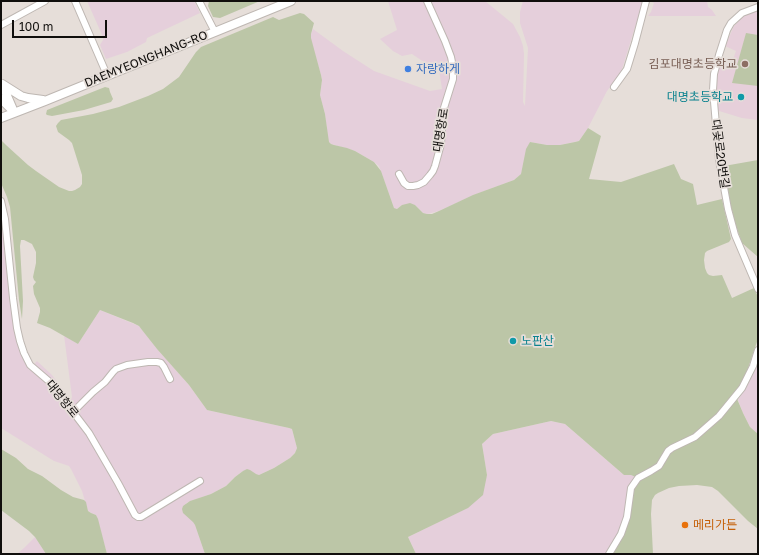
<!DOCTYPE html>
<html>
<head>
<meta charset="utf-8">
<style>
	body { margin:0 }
	#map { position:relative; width:759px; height:555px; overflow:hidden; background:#e6ded9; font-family:"Golos Text",sans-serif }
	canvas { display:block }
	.frame { position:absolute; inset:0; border:2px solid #100e0c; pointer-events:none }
	.scale { position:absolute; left:12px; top:20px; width:95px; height:18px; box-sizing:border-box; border:2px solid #100e0c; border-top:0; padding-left:5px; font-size:12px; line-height:14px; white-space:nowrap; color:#100e0c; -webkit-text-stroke:3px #e6ded9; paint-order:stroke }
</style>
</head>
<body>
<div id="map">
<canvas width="759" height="555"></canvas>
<div class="frame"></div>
<div class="scale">100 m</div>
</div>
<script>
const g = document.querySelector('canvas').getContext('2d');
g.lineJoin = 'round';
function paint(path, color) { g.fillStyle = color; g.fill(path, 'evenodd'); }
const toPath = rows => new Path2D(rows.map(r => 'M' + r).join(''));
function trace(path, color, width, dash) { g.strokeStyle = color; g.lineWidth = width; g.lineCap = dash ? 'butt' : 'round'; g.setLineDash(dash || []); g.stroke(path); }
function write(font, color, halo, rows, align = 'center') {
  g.font = font + ' "Golos Text","Noto Sans KR",sans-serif'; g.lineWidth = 3.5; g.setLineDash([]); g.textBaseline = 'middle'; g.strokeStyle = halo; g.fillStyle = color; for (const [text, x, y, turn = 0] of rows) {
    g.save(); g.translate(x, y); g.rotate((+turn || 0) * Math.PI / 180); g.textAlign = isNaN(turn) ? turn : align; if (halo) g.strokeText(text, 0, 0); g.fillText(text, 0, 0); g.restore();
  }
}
const industrial = toPath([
	[87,1,194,1,200,13,147,38,146,42,127,52,106,59,100,45,103,40,103,37],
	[388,1,485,1,513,24,520,37,523,46,524,54,523,102,525,106,528,48,520,23,520,12,523,1,643,1,623,66,620,74,607,91,588,128,579,141,560,145,547,145,530,142,521,174,514,180,474,195,439,211,427,214,423,213,415,205,402,205,397,209,394,208,379,166,374,162,355,151,331,144,329,142,328,139,325,114,320,95,322,80,321,75,311,41,311,34,313,29,343,51,374,71,430,91,442,89,438,63,430,66,412,54,402,56,393,51,380,39,397,30],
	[650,1,707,1,708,7,712,10,716,16,648,16,651,12,654,3],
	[1,216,12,313,17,339,27,367,29,370,37,361,52,375,62,388,68,398,71,399,72,397,64,335,78,344,100,310,139,326,157,349,189,385,207,410,289,428,292,429,297,448,295,453,290,458,274,468,259,475,243,471,235,477,226,486,211,494,186,503,195,525,205,554,107,554,96,515,91,513,88,511,82,491,71,469,69,466,54,461,1,428],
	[758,360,758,434,750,427,743,413,738,400,750,381],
	[551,421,565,424,624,475,631,475,638,478,627,517,609,554,416,554,408,537,467,508,487,475,482,444,493,434],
	[35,537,46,554,17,554,24,548]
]);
const education = toPath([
	[758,9,758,120,742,118,716,110,716,75,719,63,731,65,736,51,725,46,727,42,734,26,745,15]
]);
const green = toPath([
	[209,1,260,1,220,18,213,17,208,6],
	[300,13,304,14,314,23,311,34,311,38,321,75,322,80,320,95,325,114,329,142,331,144,334,145,347,148,355,151,374,162,381,171,394,208,397,209,402,205,410,203,415,205,423,213,427,214,432,214,439,211,473,195,514,180,521,174,526,149,530,142,547,145,560,145,575,142,579,141,588,128,601,136,589,179,621,182,674,164,681,179,693,184,697,205,722,199,731,239,729,242,707,251,705,253,704,260,705,268,707,273,709,275,713,276,722,275,732,298,754,288,758,297,758,339,746,374,741,385,735,394,743,413,750,427,758,434,758,529,748,521,718,491,712,487,697,485,679,486,669,488,658,493,655,495,652,500,651,514,653,554,609,554,621,533,631,488,638,478,631,475,624,475,565,424,551,421,493,434,482,444,487,475,483,495,468,508,408,537,416,554,205,554,195,525,193,522,183,513,182,509,183,506,190,501,211,494,226,486,235,477,243,471,247,469,250,470,256,474,259,475,274,468,290,458,295,453,297,448,292,429,289,428,207,410,189,385,157,349,142,330,139,326,133,323,100,310,78,344,50,328,37,323,40,312,40,308,34,294,33,286,36,282,34,280,33,277,36,263,36,252,32,244,24,240,21,240,20,246,23,301,22,319,19,300,10,207,7,197,1,183,1,136,2,141,6,145,28,165,36,171,59,187,69,191,72,191,75,190,80,187,82,184,82,175,72,143,69,140,58,132,56,126,58,123,61,120,93,114,119,107,148,96,163,89,179,77,196,52,201,47,273,17,279,20],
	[746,33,758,35,758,86,732,83],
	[105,87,109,88,110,92,113,99,111,102,84,110,52,116,47,115,46,114,47,110],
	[758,160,758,257,742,243,735,223,730,202,724,166],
	[1,449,16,458,28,469,42,476,61,490,73,497,84,500,86,502,88,511,91,513,96,515,98,519,107,554,46,554,35,537,29,531,1,510]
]);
const minor = toPath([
	[75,1,107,75],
	[199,1,215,32],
	[758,7,742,13,731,23,727,30,719,55,714,74,713,90,719,160,728,209,735,235,758,289],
	[1,25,45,1],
	[614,87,627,69,635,43,646,1],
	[399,174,404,183,408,186,413,186,418,185,424,182,430,175,433,171,435,166,441,144,443,111,453,79,453,67,451,57,445,41,427,1],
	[1,201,5,219,13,298,17,328,20,341,24,353,30,365,51,383,89,433,118,483,135,515,138,517,141,517,200,481],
	[73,412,93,392,105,382,113,372,116,369,127,365,148,362,157,362,161,363,164,367,170,379],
	[609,554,621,534,627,517,631,488,638,478,651,471,659,466,668,451,672,448,695,437,719,416,742,388,753,366,758,350]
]);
const major = toPath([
	[2,84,21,96,28,98,43,100],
	[2,84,14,112],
	[1,99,11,109],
	[1,118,45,101,291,1]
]);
const markers = [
	[745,64,4,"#8d6e63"],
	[408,69,4,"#3f7fe0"],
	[741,97,4,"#0f9aa8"],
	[513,341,4,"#0f9aa8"],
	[685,525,4,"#e8710a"]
];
const streetNames = [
	["DAEMYEONGHANG-RO",146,59,-22],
	["대명항로",441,130,-81],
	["대곶로20번길",720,154,82],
	["대명항로",62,399,51]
];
const educationNames = [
	["김포대명초등학교",737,64]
];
const shopNames = [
	["자랑하게",416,69]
];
const cultureNames = [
	["대명초등학교",733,97],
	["노판산",521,341,"left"]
];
const foodNames = [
	["메리가든",693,525]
];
paint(industrial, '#e5cfdb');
paint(education, '#e6cfda');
paint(green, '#bcc6a7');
trace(minor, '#beb7b2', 8);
trace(major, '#beb7b2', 10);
trace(minor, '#fff', 6);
trace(major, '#fff', 8);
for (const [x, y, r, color] of markers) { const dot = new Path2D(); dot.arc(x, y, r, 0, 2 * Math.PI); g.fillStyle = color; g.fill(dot); trace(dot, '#e6ded9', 1.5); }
write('12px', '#100e0c', '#e6ded9', streetNames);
write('12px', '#785e54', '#e6ded9', educationNames, 'right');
write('12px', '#366cbe', '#e6ded9', shopNames, 'left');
write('12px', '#0d838f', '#e6ded9', cultureNames, 'right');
write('12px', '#c56008', '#e6ded9', foodNames, 'left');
</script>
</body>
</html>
